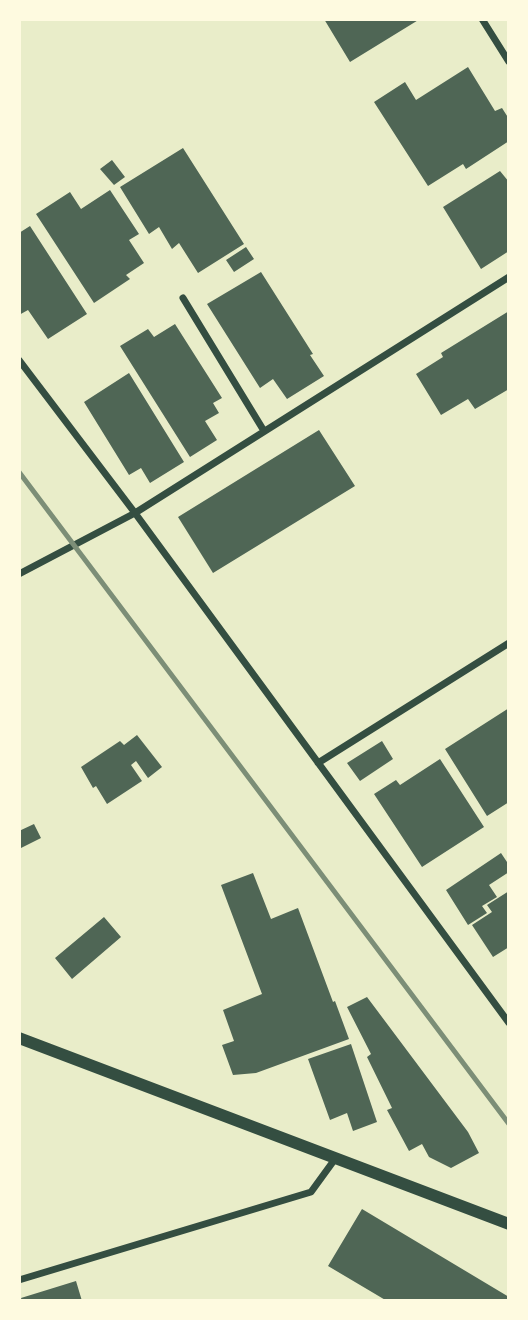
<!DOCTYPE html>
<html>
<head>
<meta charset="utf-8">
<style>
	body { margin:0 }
	#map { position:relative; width:528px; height:1320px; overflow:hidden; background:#e9edc9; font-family:Arial,sans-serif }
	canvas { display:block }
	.frame { position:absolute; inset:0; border:21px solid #fefae0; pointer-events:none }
</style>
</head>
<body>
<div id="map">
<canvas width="528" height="1320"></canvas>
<div class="frame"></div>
</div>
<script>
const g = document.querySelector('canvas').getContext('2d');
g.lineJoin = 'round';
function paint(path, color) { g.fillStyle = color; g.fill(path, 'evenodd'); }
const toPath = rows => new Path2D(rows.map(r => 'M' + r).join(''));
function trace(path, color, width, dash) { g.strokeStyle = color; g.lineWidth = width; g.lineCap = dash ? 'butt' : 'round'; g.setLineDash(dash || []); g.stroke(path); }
const building = toPath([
	[324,19,420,19,350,62],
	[468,67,495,111,502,108,509,119,509,141,466,169,463,164,428,186,374,102,405,82,416,100],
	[183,148,244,244,198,273,179,243,172,249,159,227,149,234,120,187],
	[112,160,125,177,114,185,100,169],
	[500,171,509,182,509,251,481,269,443,207],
	[110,190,139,234,129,240,144,263,126,275,130,279,94,303,36,214,70,192,81,209],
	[30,226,87,314,48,339,28,310,19,315,19,233],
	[246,247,254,259,234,272,226,260],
	[261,272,313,354,310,355,324,376,287,399,273,379,260,388,207,304],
	[509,311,509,389,475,409,468,399,441,415,416,374,443,357,441,353],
	[175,324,222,398,213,403,219,413,205,421,217,440,190,457,120,346,148,329,154,337],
	[129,373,184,462,150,483,141,468,129,475,84,402],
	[319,430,355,486,213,573,178,517],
	[509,708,509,802,487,816,445,749],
	[137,735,162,767,148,778,136,761,131,765,142,781,107,804,96,786,93,788,81,767,120,741,124,745],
	[382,741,393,759,360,781,347,763],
	[440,759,484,827,422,867,374,794,396,780,400,785],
	[34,824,41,838,19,849,19,831],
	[501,853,509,865,509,872,489,885,497,897,482,906,487,913,468,925,446,890],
	[253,873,271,919,298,908,333,1002,335,1001,349,1039,256,1073,233,1075,222,1045,234,1041,223,1010,262,994,221,885],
	[509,891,509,947,493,957,472,925,492,912,487,905],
	[104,917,121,937,72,979,55,958],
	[367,997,468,1132,479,1153,451,1168,429,1157,422,1144,409,1151,387,1110,392,1108,367,1057,371,1054,347,1007],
	[351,1044,377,1122,353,1131,347,1113,330,1120,308,1059],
	[362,1209,509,1297,509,1301,387,1301,328,1266],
	[76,1281,82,1301,22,1301,21,1298]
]);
const minor = toPath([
	[482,19,509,62],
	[183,298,264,431],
	[19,360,135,513,509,1023],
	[19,574,135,513,509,277],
	[318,763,509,643],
	[19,1280,311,1192,335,1159]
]);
const tertiary = toPath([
	[19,1038,509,1224]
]);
const rail = toPath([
	[19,472,509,1124]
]);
paint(building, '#4f6655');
trace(minor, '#344e41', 7);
trace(tertiary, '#344e41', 12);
trace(rail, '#7c8e77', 5);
</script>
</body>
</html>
